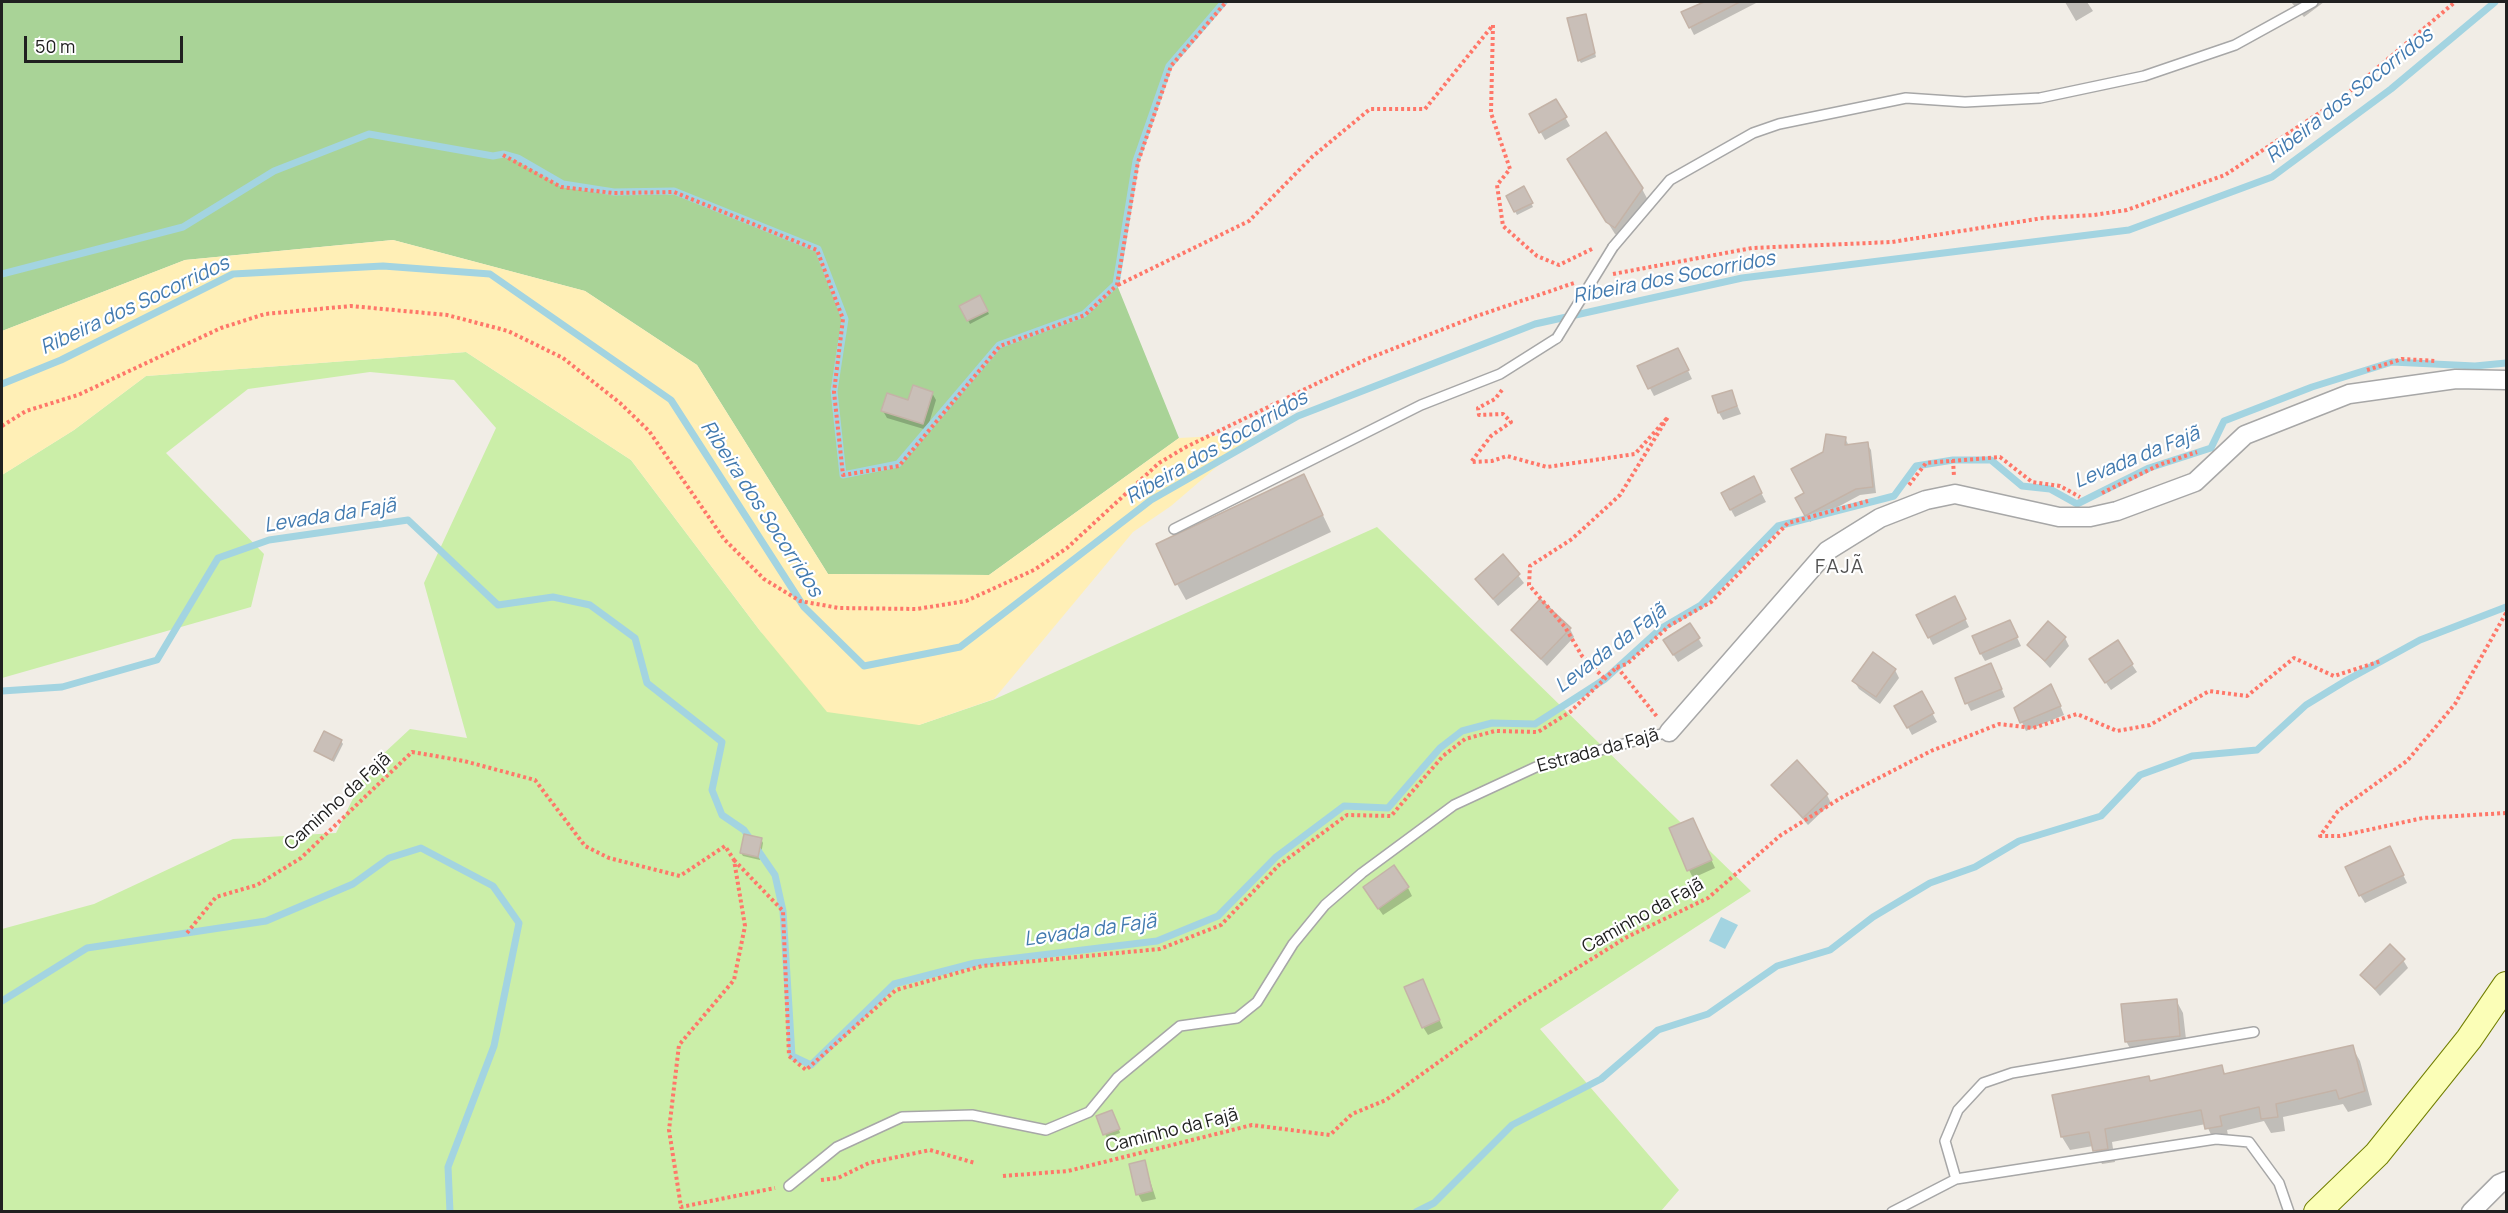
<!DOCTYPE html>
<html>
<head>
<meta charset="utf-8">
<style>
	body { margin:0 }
	#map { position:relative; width:2508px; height:1213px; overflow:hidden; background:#f1ede6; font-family:Manrope,sans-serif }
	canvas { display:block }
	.frame { position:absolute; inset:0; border:3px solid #202020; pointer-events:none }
	.scale { position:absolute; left:24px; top:36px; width:159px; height:27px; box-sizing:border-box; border:3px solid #202020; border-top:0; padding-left:8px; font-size:18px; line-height:21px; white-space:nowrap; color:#202020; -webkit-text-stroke:4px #fff; paint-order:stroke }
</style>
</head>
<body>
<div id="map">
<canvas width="2508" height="1213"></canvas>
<div class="frame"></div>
<div class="scale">50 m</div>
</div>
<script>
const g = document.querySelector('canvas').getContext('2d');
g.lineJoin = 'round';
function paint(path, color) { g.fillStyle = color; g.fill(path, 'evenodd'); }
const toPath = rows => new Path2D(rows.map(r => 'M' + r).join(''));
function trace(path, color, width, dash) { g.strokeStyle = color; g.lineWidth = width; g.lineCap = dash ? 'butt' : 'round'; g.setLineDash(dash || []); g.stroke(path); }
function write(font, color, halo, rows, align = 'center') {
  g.font = font + ' Manrope,sans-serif'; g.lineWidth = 4.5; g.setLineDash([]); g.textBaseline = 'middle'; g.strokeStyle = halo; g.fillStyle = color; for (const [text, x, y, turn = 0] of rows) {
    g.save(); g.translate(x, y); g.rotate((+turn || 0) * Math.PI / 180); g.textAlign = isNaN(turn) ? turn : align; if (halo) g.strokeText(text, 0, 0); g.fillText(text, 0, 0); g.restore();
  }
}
const grass = toPath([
	[466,352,631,460,761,632,919,725,995,699,1377,527,1751,891,1540,1029,1679,1190,1661,1211,2,1211,2,929,94,904,233,839,336,833,368,768,410,729,467,738,424,583,496,428,454,380,370,372,248,389,166,453,264,554,251,607,2,678,2,475,74,430,146,376]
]);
const forest = toPath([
	[2,2,1226,2,1171,66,1138,162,1117,285,1179,438,989,575,828,574,697,365,585,291,393,240,185,260,2,331]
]);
const sand = toPath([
	[393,240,585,291,697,365,828,574,989,575,1179,438,1255,434,1171,506,1133,532,994,699,919,725,827,712,761,632,631,460,466,352,146,376,74,430,2,475,2,331,185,260]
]);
const water = toPath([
	[1721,917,1738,925,1725,949,1709,941]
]);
const shadow = toPath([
	[1710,2,1758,2,1694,35,1683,13],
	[2065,2,2087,2,2093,11,2076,21],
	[2291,2,2324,2,2304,17],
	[1587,19,1596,57,1581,63,1579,60],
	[1556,101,1570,126,1545,140,1531,115],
	[1576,172,1642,189,1649,202,1623,239,1615,234],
	[1524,188,1533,207,1517,215,1508,197],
	[980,297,989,314,970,324,961,307],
	[1682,358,1692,379,1654,396,1639,367],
	[1731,391,1741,414,1723,420,1719,413],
	[932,393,936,400,927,430,887,418,883,411],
	[1845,438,1849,446,1867,444,1871,450,1876,493,1860,495,1810,522,1797,499,1806,494,1825,452],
	[1304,476,1331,532,1186,600,1177,584],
	[1757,485,1766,502,1735,517,1731,510],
	[1503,556,1524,583,1498,606,1477,580],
	[1959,606,1969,627,1933,645,1929,637],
	[1690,625,1703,646,1678,662,1665,641],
	[1570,629,1574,637,1547,666,1513,630],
	[2013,629,2021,646,1985,661,1981,654],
	[2065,638,2069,646,2050,668,2029,645],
	[2117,642,2137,672,2111,690,2095,667],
	[1895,670,1899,678,1880,704,1859,689,1854,681],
	[1995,673,2005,697,1971,711,1967,703],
	[1921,693,1937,722,1912,735,1897,707],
	[2055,693,2064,715,2026,731,2016,709],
	[341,741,343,744,334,762,316,751],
	[1773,785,1827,795,1831,803,1808,825],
	[1697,828,1715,868,1693,878,1689,870],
	[761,839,763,843,760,860,743,856,741,853],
	[2394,856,2407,883,2365,903,2360,895],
	[1408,888,1412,896,1383,915,1369,895],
	[2403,960,2408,968,2380,996,2362,975],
	[1426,989,1443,1028,1428,1035,1423,1027],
	[2176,1000,2183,1013,2187,1048,2133,1054,2126,1041],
	[2352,1047,2360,1061,2372,1105,2348,1112,2343,1104,2283,1117,2285,1131,2271,1133,2264,1121,2227,1130,2229,1140,2215,1143,2206,1124,2112,1142,2115,1162,2102,1164,2093,1146,2070,1150,2062,1137,2148,1078,2151,1082,2221,1067,2226,1075],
	[1114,1115,1120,1133,1107,1138,1105,1134],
	[1144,1162,1156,1199,1142,1202,1138,1194]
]);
const stream = toPath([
	[2,274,183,227,274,171,369,134,493,156,504,154,518,158,563,184,614,192,674,191,818,249,845,319,834,391,843,475,898,464,999,345,1084,314,1116,284,1136,161,1169,66,1224,2],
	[2,384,61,360,233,274,383,266,490,274,671,400,804,607,864,666,960,647,1151,500,1298,416,1535,324,1742,278,2129,230,2272,177,2391,89,2495,2],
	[2,691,62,687,157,660,218,558,269,540,408,520,498,605,553,597,590,605,635,638,647,683,722,742,712,790,722,815,744,830,775,875,783,911,792,1056,811,1065,894,984,975,963,1157,941,1218,916,1276,857,1344,806,1388,808,1440,748,1462,731,1492,723,1535,724,1605,679,1660,629,1701,605,1778,526,1894,496,1916,466,1953,460,1991,460,2022,486,2050,489,2077,504,2149,468,2211,448,2224,421,2312,387,2392,362,2475,366,2506,363],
	[2,1001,87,948,266,921,353,884,389,858,421,848,493,886,519,923,494,1046,448,1167,450,1212],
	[1416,1212,1434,1203,1512,1125,1601,1079,1658,1030,1708,1014,1777,966,1830,950,1873,917,1930,883,1975,867,2019,841,2101,816,2140,775,2192,756,2257,750,2306,705,2347,680,2420,640,2506,607]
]);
const building = toPath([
	[1704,2,1740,2,1689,28,1681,12,1704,2],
	[1586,14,1595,53,1578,61,1567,18,1586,14],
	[1556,99,1567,117,1539,133,1529,114,1556,99],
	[1606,132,1643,188,1615,228,1606,222,1567,159,1606,132],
	[1524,186,1533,203,1514,212,1506,196,1524,186],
	[980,295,988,311,967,321,959,306,980,295],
	[1678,348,1689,370,1648,389,1637,366,1678,348],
	[913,385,933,392,923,424,881,411,887,393,908,400,913,385],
	[1732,390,1737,406,1718,413,1712,396,1732,390],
	[1826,434,1846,437,1845,445,1868,442,1873,487,1856,489,1805,516,1795,498,1804,493,1791,469,1823,452,1826,434],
	[1304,474,1323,515,1175,585,1156,544,1304,474],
	[1754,476,1762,493,1730,510,1721,493,1754,476],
	[1503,554,1520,574,1493,599,1475,579,1503,554],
	[1955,596,1966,619,1928,638,1916,615,1955,596],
	[1540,599,1571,628,1541,659,1511,630,1540,599],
	[2010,620,2018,637,1980,654,1972,636,2010,620],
	[2048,621,2066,637,2045,661,2027,645,2048,621],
	[1690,623,1700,638,1673,655,1663,640,1690,623],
	[2118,640,2133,664,2105,683,2089,659,2118,640],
	[1873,652,1896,669,1876,697,1852,681,1873,652],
	[1991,663,2002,689,1965,704,1955,678,1991,663],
	[2051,684,2061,706,2020,723,2014,708,2051,684],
	[1922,691,1934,713,1907,728,1894,706,1922,691],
	[324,731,342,740,332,760,314,751,324,731],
	[1797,760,1828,794,1803,818,1771,785,1797,760],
	[1693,818,1712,860,1687,871,1669,828,1693,818],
	[744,834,762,838,758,857,740,853,744,834],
	[2390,846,2404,875,2359,896,2345,867,2390,846],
	[1394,865,1409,887,1378,909,1363,887,1394,865],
	[2390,944,2405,959,2375,989,2360,975,2390,944],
	[1423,979,1440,1020,1422,1028,1404,987,1423,979],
	[2177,999,2180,1036,2125,1042,2121,1004,2177,999],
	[2353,1045,2365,1091,2339,1099,2336,1090,2276,1104,2278,1117,2261,1119,2259,1107,2220,1116,2222,1126,2205,1129,2201,1110,2105,1129,2108,1149,2093,1151,2089,1132,2061,1137,2052,1095,2149,1076,2150,1081,2222,1065,2224,1074,2353,1045],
	[1112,1110,1120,1129,1103,1135,1096,1116,1112,1110],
	[1145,1160,1152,1191,1136,1195,1129,1164,1145,1160]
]);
const path = toPath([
	[503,155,561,187,613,193,674,192,817,250,843,319,834,392,843,475,899,466,1000,346,1085,315,1117,285,1138,162,1171,66,1226,2],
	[1613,274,1752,248,1892,242,2043,218,2094,215,2127,210,2225,175,2342,98,2455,2],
	[1118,285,1249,221,1312,157,1370,109,1425,109,1493,25,1491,113,1510,169,1497,185,1503,226,1537,256,1559,265,1594,248],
	[2367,370,2402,359,2436,361],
	[1502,390,1495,399,1478,408,1479,415,1503,414,1511,422,1491,436,1471,462,1492,461,1507,456,1547,467,1635,454,1668,417,1620,495,1572,539,1530,566,1529,585,1565,627,1582,656,1605,679],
	[2,426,26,411,78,395,221,328,265,314,351,306,447,315,508,331,563,358,620,403,649,431,724,539,764,579,800,601,839,608,917,609,966,601,1034,570,1067,548,1159,463,1186,447,1367,359,1474,317,1574,283],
	[1953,460,1954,477],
	[1909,485,1926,463,2000,457,2032,482,2060,486,2080,497],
	[2102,493,2159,465,2197,452],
	[2506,613,2455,704,2407,761,2338,811,2320,836,2340,836,2423,818,2506,813],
	[1617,667,1658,718],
	[734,860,783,911,789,1056,806,1070,896,990,982,966,1160,949,1221,925,1279,865,1347,815,1391,816,1443,756,1465,739,1495,731,1538,732,1570,712,1617,667,1627,664,1669,626,1711,602,1788,523,1868,501],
	[187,933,216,897,257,885,301,858,412,752,464,761,535,780,585,846,609,858,680,876,725,846,734,860,745,926,734,980,679,1045,669,1130,681,1207,775,1188],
	[1003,1176,1068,1171,1252,1125,1330,1135,1352,1114,1386,1100,1519,1004,1627,937,1708,898,1781,835,1844,796,1931,751,1999,724,2033,728,2077,714,2117,731,2150,725,2209,691,2247,696,2294,658,2334,676,2381,661],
	[821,1180,838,1178,869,1163,930,1150,975,1163]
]);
const lane = toPath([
	[1613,247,1670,180,1753,133,1779,124,1906,98,1965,102,2040,98,2144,76,2235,45,2313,2],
	[1174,529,1421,405,1500,374,1557,338],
	[1956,1179,1945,1141,1958,1110,1983,1083,2012,1073,2254,1032],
	[789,1186,837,1147,902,1117,972,1115,1046,1130,1089,1112,1117,1078,1180,1026,1237,1018,1257,1002,1293,944,1325,905,1362,873,1454,805,1536,767,1669,732],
	[1892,1212,1956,1179,2216,1139,2249,1142,2279,1183,2289,1212]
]);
const street = toPath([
	[1669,732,1827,551,1880,518,1926,500,1955,494,2059,517,2090,517,2117,511,2195,482,2245,435,2349,394,2456,379,2506,380],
	[2471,1212,2499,1184,2506,1181]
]);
const secondary = toPath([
	[2317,1212,2377,1154,2469,1039,2506,985]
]);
const laneBridge = toPath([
	[1557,338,1613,247]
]);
const streetNames = [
	["Estrada da Fajã",1598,751,-15],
	["Caminho da Fajã",338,802,-42],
	["Caminho da Fajã",1643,916,-29],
	["Caminho da Fajã",1172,1131,-14]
];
const waterNames = [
	["Ribeira dos Socorridos",2350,96,-38],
	["Ribeira dos Socorridos",1674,278,-11],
	["Ribeira dos Socorridos",135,306,-25],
	["Ribeira dos Socorridos",1217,448,-30],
	["Levada da Fajã",2137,458,-22],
	["Ribeira dos Socorridos",761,509,57],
	["Levada da Fajã",330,516,-9],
	["Levada da Fajã",1611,649,-37],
	["Levada da Fajã",1090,931,-8]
];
const neighbourhoodNames = [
	["FAJÃ",1840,567]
];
paint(grass, '#cbeea8');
paint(forest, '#a9d397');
paint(sand, '#ffefb6');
paint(water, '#a3d4e1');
paint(shadow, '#0003');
trace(stream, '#a3d4e1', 7);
paint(building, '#c9bfb8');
trace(building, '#c4b3a7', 1.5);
trace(lane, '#a7a7a7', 12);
trace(street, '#a7a7a7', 21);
trace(secondary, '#717e00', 28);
trace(path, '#ff7769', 4, [3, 3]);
trace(lane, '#fff', 9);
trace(street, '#fff', 18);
trace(secondary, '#fbfeb7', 26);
trace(laneBridge, '#a7a7a7', 12, []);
trace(laneBridge, '#fff', 9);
write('18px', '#202020', '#fff', streetNames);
write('italic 20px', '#427aaf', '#fff', waterNames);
g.letterSpacing = '1.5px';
write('20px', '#535353', '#fff', neighbourhoodNames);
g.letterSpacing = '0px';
</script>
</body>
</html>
